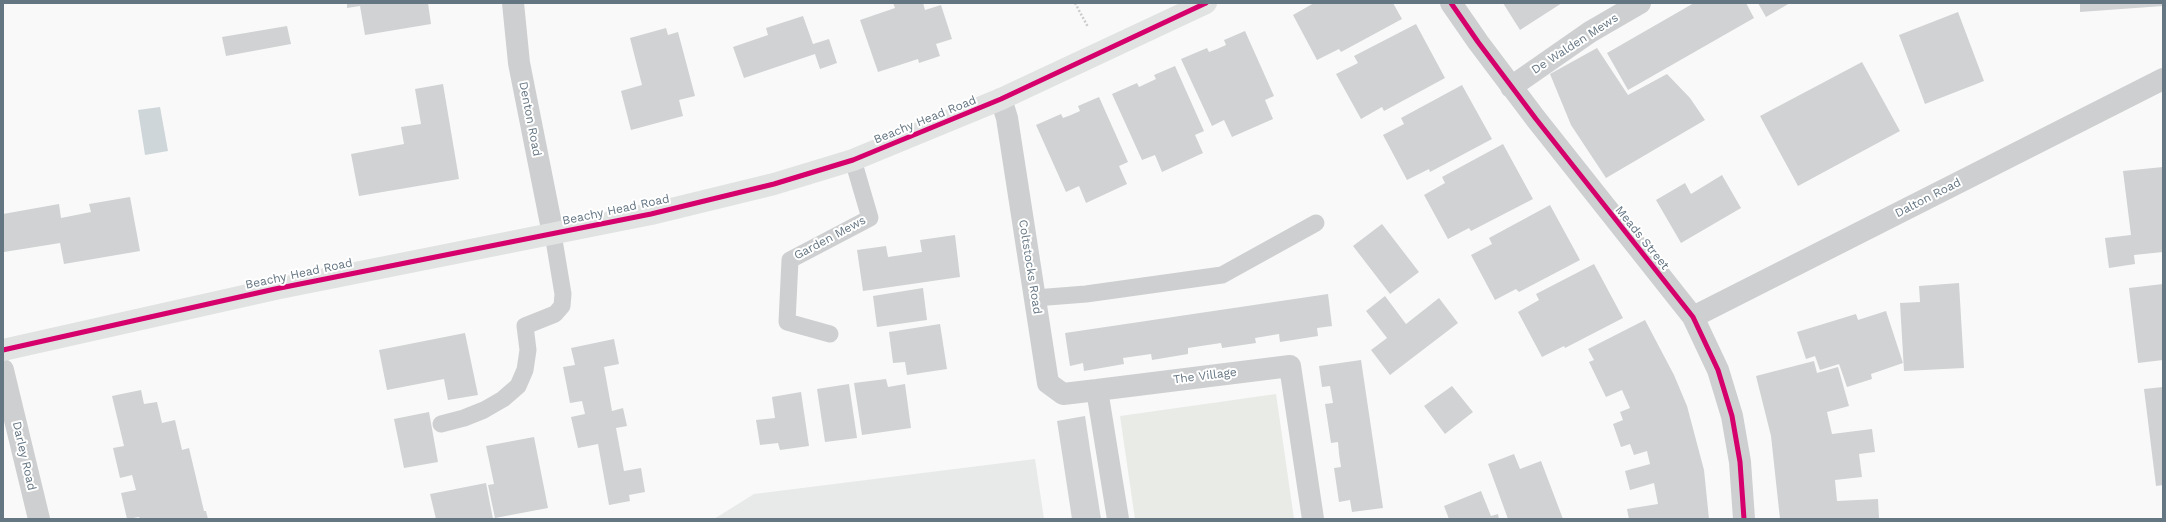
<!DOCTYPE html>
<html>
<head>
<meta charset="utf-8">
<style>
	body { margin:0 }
	#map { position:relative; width:2166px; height:522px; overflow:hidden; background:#f9f9f9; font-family:"Work Sans",sans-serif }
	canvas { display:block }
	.frame { position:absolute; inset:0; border:4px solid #657683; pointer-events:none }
</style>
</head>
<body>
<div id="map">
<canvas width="2166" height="522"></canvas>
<div class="frame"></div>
</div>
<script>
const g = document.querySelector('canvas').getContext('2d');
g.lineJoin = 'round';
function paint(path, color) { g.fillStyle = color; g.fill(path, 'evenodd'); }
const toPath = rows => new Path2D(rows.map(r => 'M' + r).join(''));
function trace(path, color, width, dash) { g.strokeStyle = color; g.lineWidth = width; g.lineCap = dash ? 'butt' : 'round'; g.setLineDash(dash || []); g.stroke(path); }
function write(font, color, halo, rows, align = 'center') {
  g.font = font + ' "Work Sans",sans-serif'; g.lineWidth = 4; g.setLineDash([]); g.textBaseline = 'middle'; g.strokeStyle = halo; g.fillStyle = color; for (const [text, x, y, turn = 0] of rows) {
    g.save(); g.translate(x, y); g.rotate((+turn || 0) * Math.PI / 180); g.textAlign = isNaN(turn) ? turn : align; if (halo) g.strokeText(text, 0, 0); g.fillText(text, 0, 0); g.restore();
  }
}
const built = toPath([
	[1035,459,1044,519,714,519,754,494]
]);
const green = toPath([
	[1276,394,1294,519,1135,519,1120,416]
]);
const water = toPath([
	[160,107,168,151,145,155,138,110]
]);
const building = toPath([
	[347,3,428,3,431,24,365,35,360,6,347,8],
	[893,3,923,3,925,10,941,5,952,39,936,44,940,56,919,63,918,59,878,72,860,20,895,8],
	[1314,3,1393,3,1402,19,1341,52,1339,49,1317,60,1293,15],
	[1503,3,1562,3,1520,30],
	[1694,3,1746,3,1754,18,1628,90,1607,53],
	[1758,3,1790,3,1766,17],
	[2080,3,2163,3,2163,6,2080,12],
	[1958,12,1984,81,1925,104,1899,35],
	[803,16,813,44,829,39,837,63,820,69,815,54,744,78,733,47,768,35,766,28],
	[1416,24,1445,78,1384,111,1382,107,1361,119,1336,74,1358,63,1354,56],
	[287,26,291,44,226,56,222,37],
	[666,28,668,35,678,32,695,96,679,100,683,116,631,130,621,91,642,85,630,38],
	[1245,31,1274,96,1265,100,1273,119,1232,137,1224,120,1212,126,1181,59,1207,48,1209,52,1217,49,1226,45,1224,40],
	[1597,48,1628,95,1667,74,1690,98,1705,120,1606,178,1571,125,1550,74],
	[1862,62,1900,131,1798,186,1760,116],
	[1175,66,1204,131,1195,135,1203,153,1162,172,1155,155,1142,160,1112,94,1137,83,1139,87,1156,79,1154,75],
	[443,84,459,179,359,196,351,154,404,144,401,127,421,124,415,89],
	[1462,85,1492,139,1430,172,1429,169,1407,180,1383,135,1404,124,1401,118],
	[1099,97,1128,162,1119,166,1127,184,1086,203,1079,186,1066,192,1036,125,1061,114,1063,118,1071,115,1080,111,1078,106],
	[1503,144,1533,199,1471,231,1469,228,1448,239,1424,195,1445,183,1442,177],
	[2163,167,2163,252,2134,255,2135,264,2109,268,2105,238,2131,235,2123,171],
	[1722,175,1741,208,1681,243,1656,200,1685,183,1691,194],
	[130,197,140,251,64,264,60,243,4,252,3,214,59,204,61,218,91,212,89,204],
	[1550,205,1580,260,1519,292,1516,289,1495,300,1471,255,1492,244,1489,238],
	[1382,224,1419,272,1390,294,1353,246],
	[955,235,960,277,863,291,857,250,886,246,888,257,922,252,920,240],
	[1594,264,1623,318,1565,348,1564,346,1542,357,1518,312,1539,300,1536,294],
	[1959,283,1964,368,1904,371,1900,303,1920,302,1919,286],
	[2163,284,2163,360,2138,363,2129,288],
	[923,288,927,320,877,327,873,296],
	[1328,294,1332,326,1317,328,1318,336,1280,342,1279,334,1255,338,1256,343,1222,348,1221,343,1201,346,1188,348,1188,354,1152,360,1151,354,1123,358,1124,364,1084,371,1083,363,1070,366,1065,333],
	[1385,296,1406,324,1439,298,1458,323,1390,375,1371,350,1387,338,1366,311],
	[1886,311,1903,363,1871,374,1872,379,1847,387,1839,364,1820,370,1815,356,1806,359,1797,332,1856,314,1858,320],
	[1645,320,1674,375,1687,406,1704,470,1709,519,1629,519,1627,509,1658,504,1654,483,1630,490,1625,471,1650,464,1647,451,1634,455,1630,444,1621,447,1613,424,1623,420,1620,412,1630,408,1622,390,1606,397,1589,362,1594,360,1588,349],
	[940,324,947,369,907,375,905,362,893,363,889,332],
	[465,333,478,395,448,400,444,379,387,390,379,350],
	[614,339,619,364,604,367,612,411,623,408,627,426,616,428,624,471,641,468,645,492,629,495,630,501,609,505,598,444,578,448,571,417,585,414,582,401,570,403,563,367,575,365,571,348],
	[1361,360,1383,508,1352,512,1350,500,1339,502,1334,468,1341,467,1339,454,1338,442,1331,443,1325,404,1333,403,1330,386,1322,387,1319,366],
	[1814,361,1817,373,1838,367,1849,406,1827,412,1832,434,1872,429,1875,452,1859,454,1862,477,1835,480,1837,501,1878,499,1879,518,1780,519,1771,436,1756,376],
	[886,379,888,387,905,384,911,428,862,435,854,383],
	[849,384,857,438,825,442,817,389],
	[1452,386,1473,412,1445,434,1424,406],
	[2163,387,2163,485,2156,486,2144,389],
	[141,390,144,404,157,402,162,423,175,420,182,450,189,448,204,511,206,511,208,519,140,519,139,517,127,519,121,493,136,490,132,475,120,478,113,448,124,446,112,396],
	[801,392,809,446,780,450,778,443,760,445,756,420,775,418,772,397],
	[429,412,438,462,404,468,394,419],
	[1085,416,1090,449,1101,519,1072,519,1062,453,1057,421],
	[534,437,548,508,495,518,488,485,494,484,486,446],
	[1514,454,1520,469,1541,461,1563,519,1508,519,1488,464],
	[486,483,493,519,436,519,430,494],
	[1481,491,1491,516,1498,514,1499,519,1449,519,1444,506]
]);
const path = toPath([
	[1075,3,1088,27]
]);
const lane = toPath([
	[1035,298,1086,294,1222,275,1316,223],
	[830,334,787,322,790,260,870,218,853,160],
	[441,424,464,418,484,410,503,399,518,386,525,370,528,350,525,326,555,314,562,306,563,294,553,234]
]);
const street = toPath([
	[513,3,519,63,553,234],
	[1451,3,1478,42,1536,119,1693,317,1718,370,1732,416,1740,462,1744,519],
	[1511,87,1590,32,1640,3],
	[1001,99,1007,118,1048,383,1063,394,1097,390],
	[1693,317,2163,79],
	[3,370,39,519],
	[1118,519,1097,390,1290,366,1313,519]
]);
const secondary = toPath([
	[3,350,275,289,651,214,774,184,853,160,1001,99,1206,3]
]);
const cycleway = toPath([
	[1451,3,1478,42,1536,119,1693,317,1718,370,1732,416,1740,462,1744,519],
	[3,350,275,289,651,214,774,184,853,160,1001,99,1206,3]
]);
const streetNames = [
	["De Walden Mews",1575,44,-33],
	["Denton Road",530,119,79],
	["Beachy Head Road",925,120,-22],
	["Dalton Road",1928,198,-27],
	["Beachy Head Road",616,210,-12],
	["Garden Mews",830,238,-28],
	["Meads Street",1642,238,51],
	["Coltstocks Road",1030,267,81],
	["Beachy Head Road",299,274,-12],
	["The Village",1205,376,-7],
	["Darley Road",24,456,77]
];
paint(built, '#e8e9e9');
paint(green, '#e8ebe6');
paint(water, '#ced6d9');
paint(building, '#d0d2d3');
trace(path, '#cbcccd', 2.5, [2, 2]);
trace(lane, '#cecfd0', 17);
trace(street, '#cecfd0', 22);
trace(secondary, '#e1e2e2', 22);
trace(cycleway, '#d6006c', 5);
write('12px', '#657683', '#fff', streetNames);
</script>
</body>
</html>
